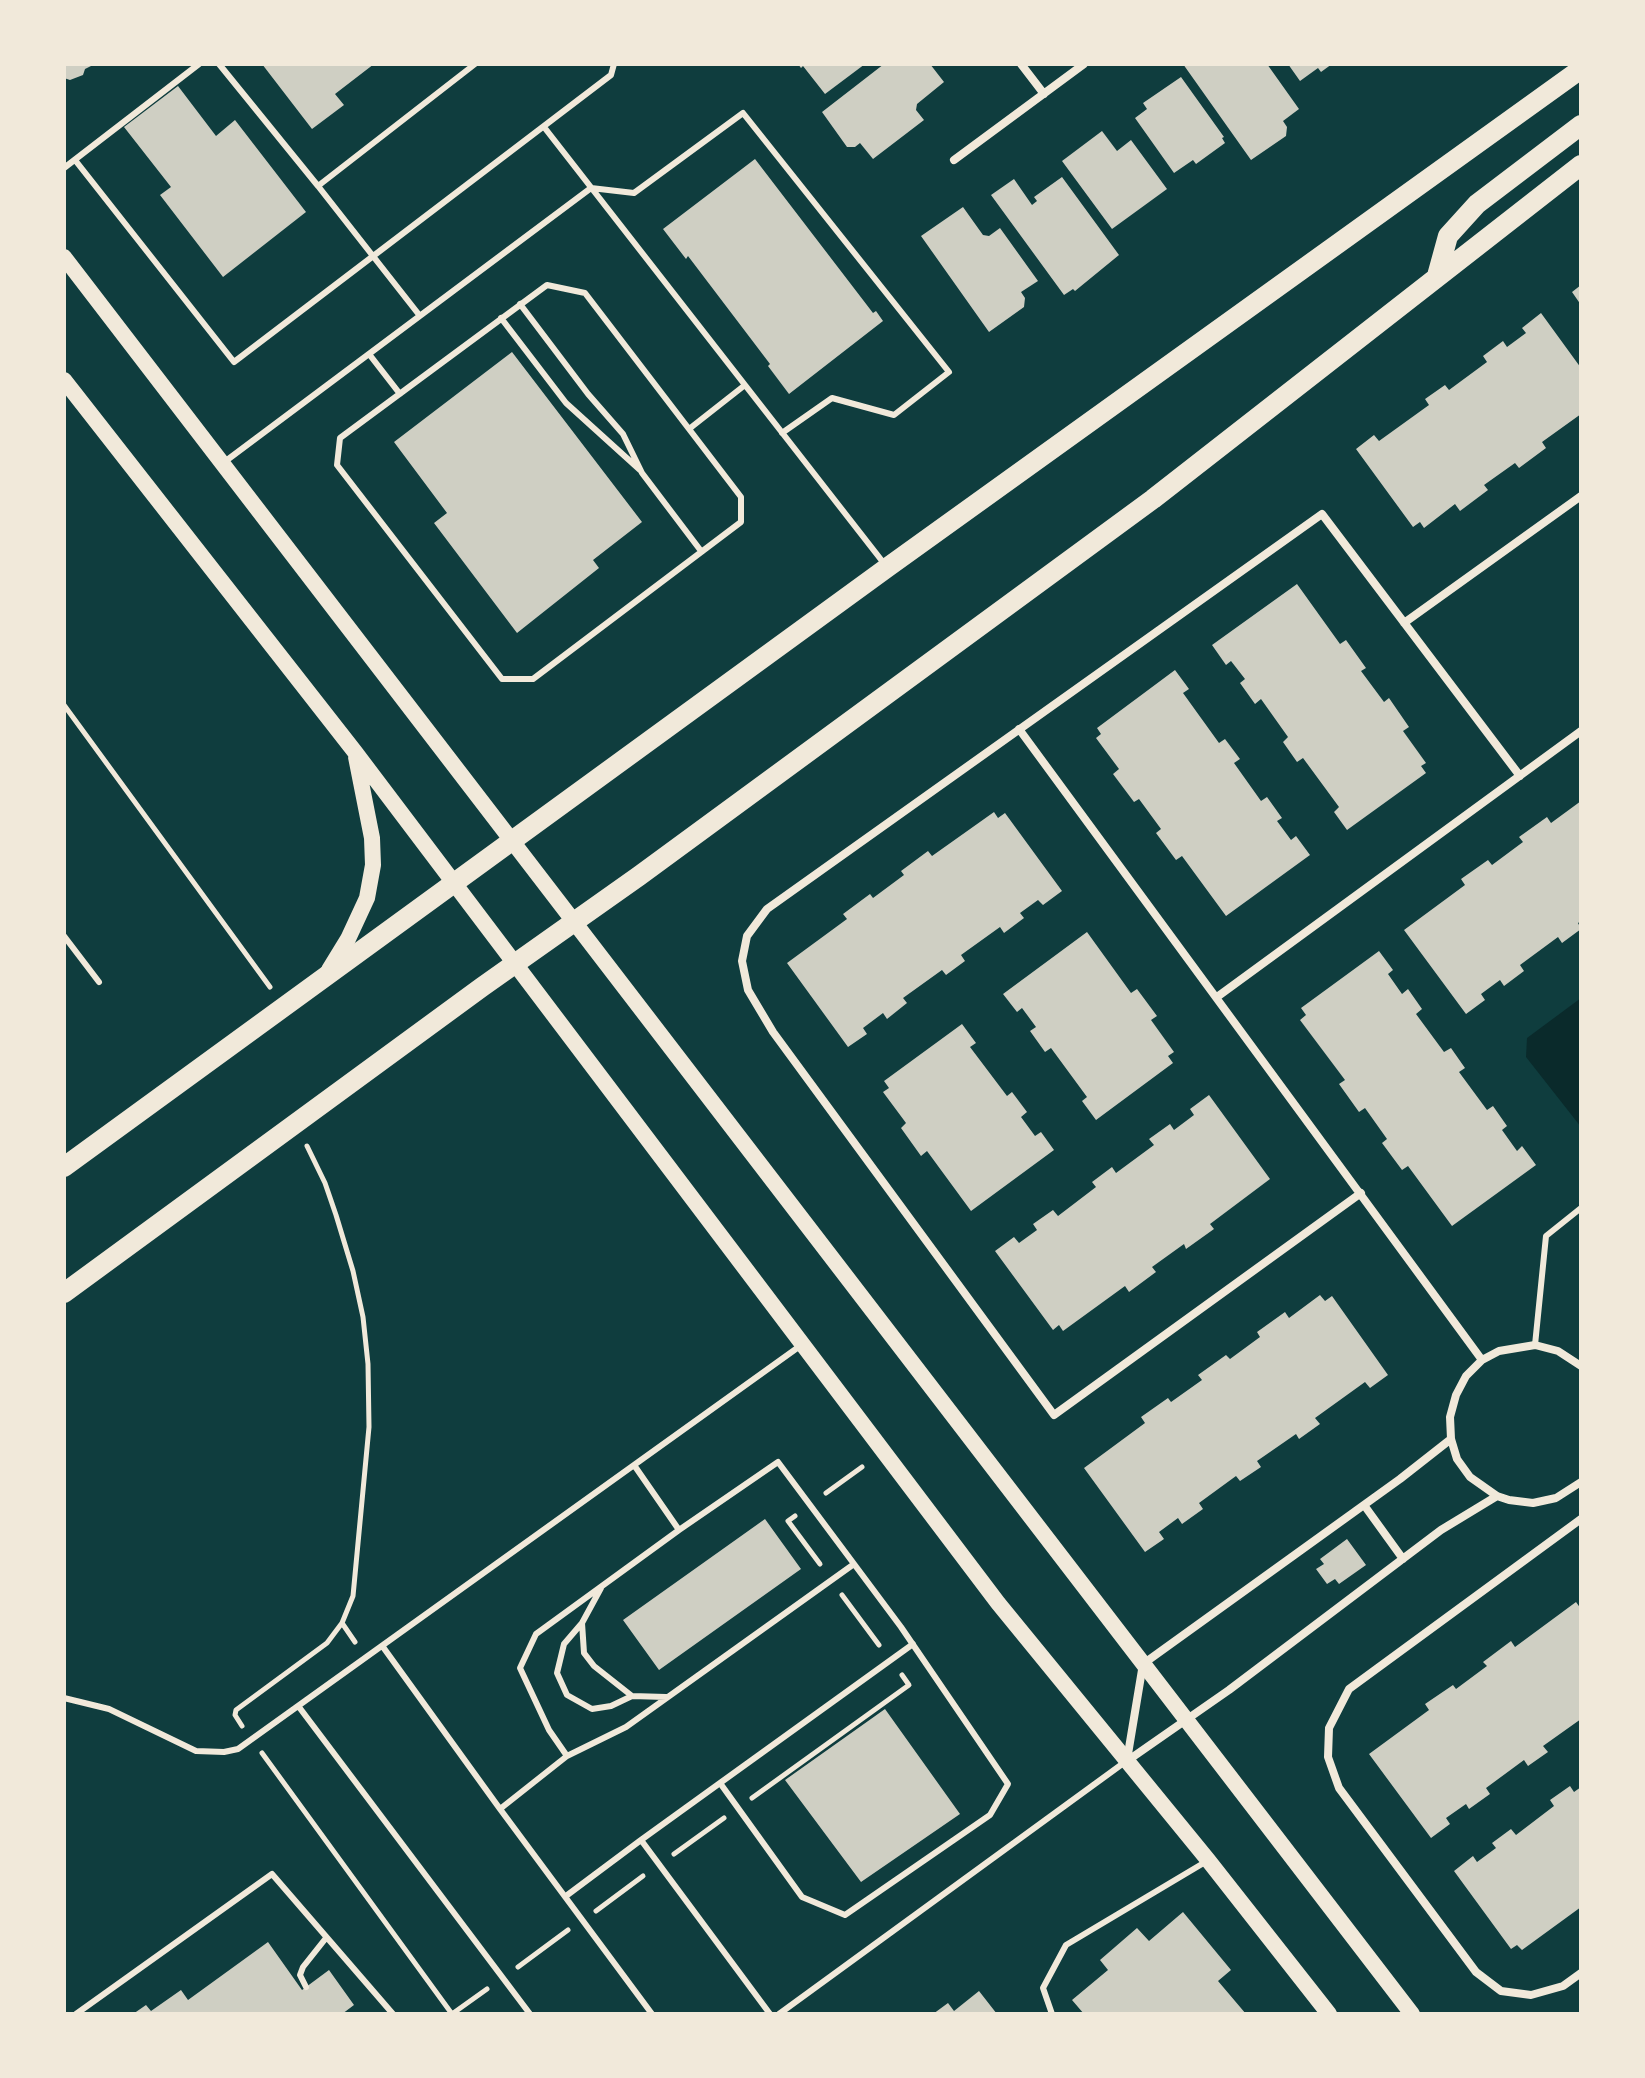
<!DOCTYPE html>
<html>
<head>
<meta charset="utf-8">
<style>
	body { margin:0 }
	#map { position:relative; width:1645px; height:2078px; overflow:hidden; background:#0f3d3e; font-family:"Alegreya Sans",sans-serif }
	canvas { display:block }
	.frame { position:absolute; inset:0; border:66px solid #f1e9da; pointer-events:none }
</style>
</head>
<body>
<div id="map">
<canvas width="1645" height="2078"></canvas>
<div class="frame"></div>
</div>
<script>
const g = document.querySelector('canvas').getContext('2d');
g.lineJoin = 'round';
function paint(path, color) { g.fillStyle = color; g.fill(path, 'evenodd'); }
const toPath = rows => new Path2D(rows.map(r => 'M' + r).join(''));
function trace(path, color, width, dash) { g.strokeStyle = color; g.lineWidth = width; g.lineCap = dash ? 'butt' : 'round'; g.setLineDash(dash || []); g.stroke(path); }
const water = toPath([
	[1581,998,1581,1127,1526,1057,1527,1038]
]);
const building = toPath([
	[64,64,95,64,85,69,83,75,70,80,64,78],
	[262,64,374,64,335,94,344,105,312,129],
	[798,64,865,64,825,94,803,66,801,68],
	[884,64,930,64,944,82,917,104,916,110,924,120,873,159,860,143,855,147,847,147,822,112],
	[1183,64,1267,64,1299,109,1283,121,1287,127,1286,136,1251,160],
	[1288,64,1332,64,1321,72,1318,68,1300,81],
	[1181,77,1224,137,1222,138,1225,143,1196,164,1193,160,1174,173,1135,118,1147,109,1143,103],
	[178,86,216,136,235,120,306,212,223,277,160,195,171,187,124,127],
	[1102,131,1117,151,1131,140,1167,189,1112,229,1062,161],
	[755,159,873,313,876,311,883,321,789,394,768,366,770,364,688,256,686,259,663,229],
	[1062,177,1119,255,1075,291,1073,289,1064,295,991,195,1014,179,1032,205,1037,201,1034,197],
	[963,207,983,235,989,236,1000,228,1038,281,1021,292,1025,298,1024,307,989,332,921,236],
	[1581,285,1581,305,1572,292],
	[1541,313,1581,368,1581,414,1542,442,1546,448,1519,468,1515,463,1484,485,1488,490,1460,511,1455,504,1424,528,1420,522,1413,527,1356,449,1374,435,1379,441,1429,405,1425,399,1445,385,1449,390,1487,362,1483,356,1503,341,1507,347,1526,333,1522,328],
	[512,352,642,522,593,560,599,568,517,633,434,523,447,513,394,442],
	[1297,584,1340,644,1346,640,1366,668,1361,671,1384,702,1389,698,1409,727,1403,731,1426,763,1421,766,1426,773,1347,830,1334,812,1339,807,1303,758,1297,762,1283,742,1288,737,1261,699,1255,704,1240,683,1245,679,1231,661,1226,665,1212,645],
	[1175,670,1189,689,1183,693,1219,743,1225,739,1240,759,1234,763,1261,801,1267,797,1282,818,1277,821,1291,840,1296,836,1310,855,1226,916,1182,856,1176,860,1156,833,1161,829,1139,799,1134,802,1113,774,1119,769,1096,738,1101,734,1097,728],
	[1581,801,1581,921,1578,923,1581,929,1562,943,1558,937,1520,965,1524,971,1504,986,1500,980,1481,994,1485,1000,1466,1014,1404,930,1465,885,1461,879,1488,860,1492,865,1523,842,1519,837,1547,817,1551,823],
	[994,812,998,818,1005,813,1062,891,1043,905,1038,900,1020,913,1024,918,1004,933,1000,927,961,955,965,961,946,975,942,970,903,998,907,1003,887,1019,883,1013,863,1028,867,1034,848,1047,787,963,847,919,843,914,870,894,873,898,904,875,901,871,928,851,932,856],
	[1087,932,1131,993,1137,989,1157,1016,1151,1020,1174,1052,1168,1056,1173,1063,1096,1120,1082,1101,1087,1097,1051,1048,1045,1052,1030,1031,1036,1027,1022,1008,1017,1012,1003,994],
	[1379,951,1393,970,1388,974,1402,994,1408,989,1422,1009,1416,1014,1444,1052,1451,1048,1465,1068,1459,1072,1487,1110,1493,1106,1507,1126,1502,1130,1517,1151,1522,1146,1536,1165,1452,1226,1408,1166,1402,1170,1382,1143,1387,1139,1365,1108,1359,1112,1339,1084,1345,1080,1300,1020,1306,1015,1301,1008],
	[962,1024,976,1043,970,1047,1007,1096,1012,1092,1027,1112,1021,1117,1035,1136,1041,1132,1054,1150,971,1211,927,1151,921,1156,901,1128,906,1123,883,1092,889,1088,884,1081],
	[1209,1095,1270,1179,1210,1224,1214,1229,1186,1249,1184,1244,1152,1267,1156,1272,1129,1292,1125,1286,1063,1331,1059,1325,1053,1330,995,1251,1014,1237,1019,1243,1037,1230,1033,1224,1053,1210,1058,1216,1096,1187,1092,1182,1112,1167,1116,1173,1154,1145,1149,1139,1170,1124,1174,1130,1194,1115,1190,1109],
	[1320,1295,1325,1301,1332,1296,1388,1375,1370,1388,1365,1382,1315,1418,1320,1424,1299,1439,1296,1434,1257,1461,1261,1467,1240,1481,1236,1476,1199,1503,1203,1509,1182,1524,1178,1518,1159,1532,1164,1539,1145,1552,1084,1468,1145,1423,1141,1417,1168,1398,1171,1402,1202,1380,1198,1375,1226,1355,1230,1359,1260,1337,1257,1332,1285,1312,1289,1318],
	[765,1519,801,1569,659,1670,623,1620],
	[1347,1539,1366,1565,1339,1584,1335,1579,1327,1584,1316,1569,1324,1564,1320,1559],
	[1576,1602,1581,1609,1581,1719,1543,1746,1548,1752,1528,1766,1524,1760,1486,1788,1490,1794,1469,1809,1466,1804,1446,1818,1450,1824,1431,1838,1369,1754,1429,1710,1425,1704,1453,1685,1456,1689,1487,1666,1483,1662,1511,1641,1515,1647],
	[885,1709,960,1814,861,1882,785,1780],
	[1570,1786,1574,1792,1581,1787,1581,1907,1522,1950,1517,1945,1511,1949,1454,1871,1473,1856,1477,1862,1496,1848,1492,1843,1511,1829,1516,1835,1554,1806,1550,1800],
	[1183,1912,1231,1970,1218,1981,1246,2014,1084,2014,1072,2000,1108,1970,1100,1960,1137,1928,1149,1941],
	[268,1942,302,1990,329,1970,354,2005,342,2014,133,2014,146,2005,151,2011,181,1990,188,2000],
	[979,1991,997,2014,933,2014,948,2003,954,2011]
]);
const path = toPath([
	[64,705,270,987],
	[826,1493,862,1467],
	[795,1516,788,1521,820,1564],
	[842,1595,879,1645],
	[342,1623,355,1642],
	[242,1726,235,1715,236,1710,327,1643,342,1623,353,1596,369,1427,368,1364,363,1317,353,1271,336,1215,325,1183,307,1146],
	[262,1753,452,2014,487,1989],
	[752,1798,909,1685,902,1675],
	[674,1854,724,1818],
	[596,1911,643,1876],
	[518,1967,568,1930]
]);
const service = toPath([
	[219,64,318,186],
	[544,127,886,566],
	[75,160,234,362,611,75,614,64],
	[64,168,199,64],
	[520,304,588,394,623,434,642,473,701,551],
	[420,316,318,186,475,64],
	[501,318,566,403,640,470],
	[369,354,400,394],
	[689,429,585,293,547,285,340,438,337,465,502,679,533,679,741,522,741,497,689,429,745,385],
	[223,463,591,188,634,193,743,113,949,372,894,415,832,398,782,433],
	[64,936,99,982],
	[1535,1345,1546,1236,1581,1208],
	[634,1465,679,1530],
	[601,1588,582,1623,584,1653,594,1666,632,1696,666,1697],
	[582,1623,564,1644,557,1673,567,1695,592,1709,611,1706,632,1696],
	[383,1647,500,1809,567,1756,626,1727,854,1564],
	[64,1698,109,1709,196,1751,224,1752,238,1749,800,1346],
	[299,1707,530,2014],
	[567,1756,549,1730,520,1668,536,1634,679,1530,778,1462,901,1627,1008,1784,990,1815,845,1915,802,1897,720,1783,641,1840],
	[720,1783,913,1644],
	[500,1809,652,2014],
	[566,1896,641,1840,770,2014],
	[306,1987,300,1975,303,1967,326,1938],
	[76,2014,272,1874,393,2014],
	[779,2014,1125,1762],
	[1052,2014,1043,1988,1066,1945,1207,1861]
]);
const minor = toPath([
	[1021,64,1044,94],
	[954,160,1084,64],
	[1404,623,1581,496],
	[1019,729,1482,1360],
	[1217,997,1581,731],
	[1361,1193,1054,1415,773,1032,748,990,742,961,747,936,767,909,1322,514,1520,776],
	[1581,1366,1558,1351,1535,1345,1499,1351,1482,1360,1466,1376,1456,1395,1450,1417,1451,1439,1457,1459,1470,1477,1497,1496,1509,1500,1533,1503,1556,1498,1581,1482],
	[1364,1505,1403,1559],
	[1581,1519,1349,1689,1329,1728,1328,1757,1339,1788,1476,1972,1501,1991,1531,1995,1563,1986,1581,1973],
	[1127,1760,1143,1664,1400,1479,1451,1439],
	[1127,1761,1229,1690,1441,1530,1497,1496]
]);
const secondary = toPath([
	[64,257,1412,2014],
	[64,380,355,752,998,1603,1208,1860,1329,2014],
	[329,970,348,939,367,898,373,865,372,838,356,757]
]);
const primary = toPath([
	[1437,276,1448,236,1477,204,1581,125],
	[64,1167,888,567,1581,69],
	[64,1293,482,987,639,876,1153,499,1581,165]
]);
paint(water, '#0a2a2b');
paint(building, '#cfcfc3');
trace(path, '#f1e9da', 5);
trace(service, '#f1e9da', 6);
trace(minor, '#f1e9da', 8);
trace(secondary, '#f1e9da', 16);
trace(primary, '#f1e9da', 20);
</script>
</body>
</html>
